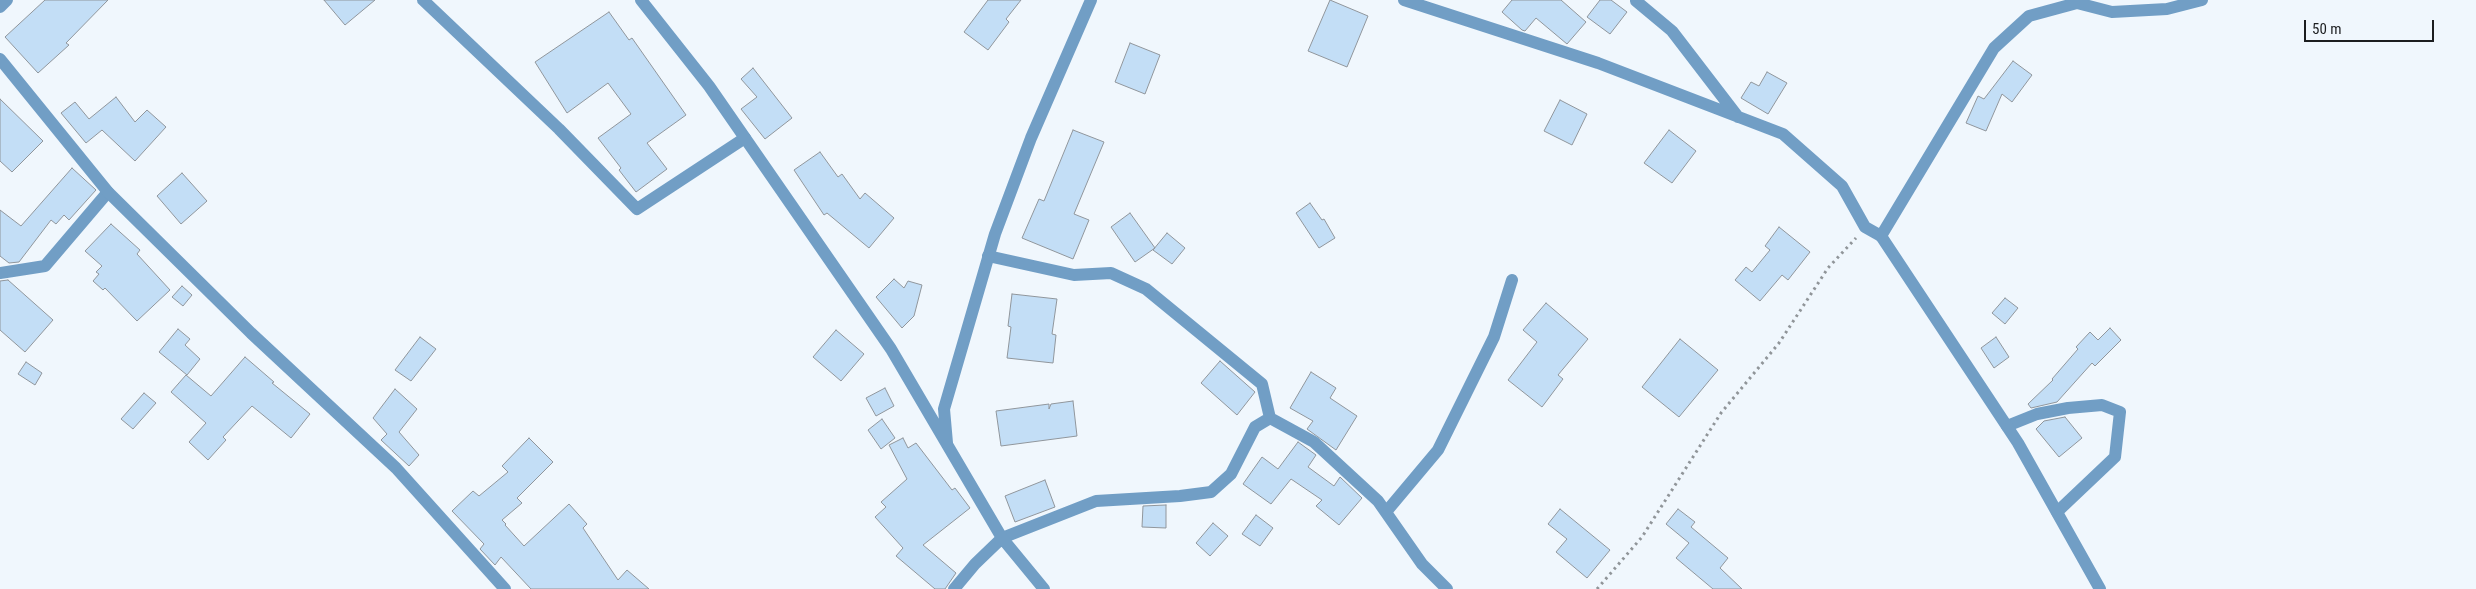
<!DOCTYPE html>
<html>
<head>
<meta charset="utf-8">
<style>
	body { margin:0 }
	#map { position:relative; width:2476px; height:589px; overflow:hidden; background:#f0f7fd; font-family:"Roboto Condensed",sans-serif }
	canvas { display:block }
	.scale { position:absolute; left:2304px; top:20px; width:130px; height:22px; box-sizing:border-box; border:2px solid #1c1e20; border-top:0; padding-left:6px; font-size:15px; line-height:18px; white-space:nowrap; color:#1c1e20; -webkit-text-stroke:4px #f0f7fd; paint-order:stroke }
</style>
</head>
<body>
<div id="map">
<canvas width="2476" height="589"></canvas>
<div class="scale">50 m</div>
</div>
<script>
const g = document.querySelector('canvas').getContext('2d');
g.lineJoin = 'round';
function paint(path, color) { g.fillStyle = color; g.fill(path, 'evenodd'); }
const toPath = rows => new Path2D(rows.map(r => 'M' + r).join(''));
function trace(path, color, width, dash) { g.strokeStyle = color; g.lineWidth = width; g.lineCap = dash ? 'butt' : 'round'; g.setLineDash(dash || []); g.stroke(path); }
const building = toPath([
	[45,0,108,0,66,43,69,45,38,73,5,37,45,0],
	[324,0,375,0,345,25,324,0],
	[988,0,1021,0,1006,19,1009,22,988,50,964,32,988,0],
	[1330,0,1368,16,1347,67,1308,51,1330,0],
	[1512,0,1561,0,1586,22,1567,44,1536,18,1525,31,1522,30,1502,12,1512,0],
	[1600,0,1611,0,1627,12,1610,34,1587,17,1600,0],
	[609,12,629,40,632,38,686,115,647,143,667,169,636,192,619,170,621,168,598,138,631,114,608,83,567,113,535,62,609,12],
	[1130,43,1160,55,1145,94,1115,82,1130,43],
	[2013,61,2032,75,2012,102,2002,94,1986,131,1966,123,1978,96,1984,99,2013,61],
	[753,68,792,118,765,139,741,109,757,97,741,79,753,68],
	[1767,72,1787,83,1768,114,1741,98,1751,82,1759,86,1767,72],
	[116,97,135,122,147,110,166,127,135,161,102,130,86,143,61,113,75,102,89,119,116,97],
	[0,99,43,141,12,172,0,161,0,99],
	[1560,100,1587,114,1572,145,1544,131,1560,100],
	[1073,130,1104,142,1074,214,1089,220,1073,259,1022,238,1039,199,1044,201,1073,130],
	[1669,130,1696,151,1672,183,1644,163,1669,130],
	[820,152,838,177,842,174,860,199,865,193,894,218,869,248,827,213,824,215,794,170,820,152],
	[72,168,96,190,69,220,64,215,56,224,51,220,19,262,9,263,0,256,0,210,21,226,72,168],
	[182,173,207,201,181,224,157,196,182,173],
	[1310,203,1322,220,1324,219,1335,238,1319,248,1296,213,1310,203],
	[1130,213,1155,248,1135,262,1111,227,1130,213],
	[111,224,140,250,137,254,170,290,137,321,105,288,103,290,93,281,99,274,96,272,102,266,85,251,111,224],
	[1779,227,1810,252,1788,280,1782,275,1760,301,1735,280,1746,267,1752,272,1770,250,1765,246,1779,227],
	[1167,233,1185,248,1172,264,1153,250,1167,233],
	[894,279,904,288,908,281,922,285,914,316,902,328,876,297,894,279],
	[8,280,53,320,25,352,0,330,0,281,8,280],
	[182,286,192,295,183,306,172,297,182,286],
	[1012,294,1057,299,1052,334,1056,335,1053,363,1007,358,1011,327,1008,326,1012,294],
	[2005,298,2018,308,2005,324,1992,313,2005,298],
	[1546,303,1588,339,1558,375,1563,379,1542,407,1508,380,1537,342,1523,330,1546,303],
	[2110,328,2121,340,2095,366,2092,363,2057,402,2031,408,2028,404,2053,380,2052,379,2078,349,2076,347,2090,332,2098,340,2110,328],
	[178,329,190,339,185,345,200,359,187,375,159,352,178,329],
	[836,330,864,354,841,381,813,357,836,330],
	[420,337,436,349,411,381,395,370,420,337],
	[1996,337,2009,357,1994,368,1981,348,1996,337],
	[1680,339,1718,370,1679,417,1642,387,1680,339],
	[245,357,274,382,272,383,310,414,291,438,252,406,223,437,226,440,208,460,189,442,206,423,171,392,186,375,211,396,245,357],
	[1220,361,1255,392,1237,415,1201,383,1220,361],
	[26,362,42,373,35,385,18,374,26,362],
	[1311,372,1336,388,1330,398,1357,416,1336,450,1307,429,1313,421,1290,408,1311,372],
	[885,388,894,406,876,416,866,398,885,388],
	[395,389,417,409,399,432,419,455,409,466,381,440,387,434,373,418,395,389],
	[144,393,156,403,133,429,121,419,144,393],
	[1073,401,1077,436,1001,446,996,411,1049,404,1049,409,1051,404,1073,401],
	[2065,417,2082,438,2059,457,2036,429,2044,421,2065,417],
	[882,419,895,438,881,449,868,430,882,419],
	[529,438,553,462,517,498,522,503,502,520,506,524,505,525,524,546,569,504,587,524,583,528,618,580,627,570,649,589,531,589,501,557,495,565,480,549,484,544,452,511,473,491,479,496,508,472,502,466,529,438],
	[903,438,908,448,916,443,952,490,955,488,970,508,923,545,956,573,945,589,935,589,896,556,903,548,875,517,886,507,881,502,907,479,889,445,903,438],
	[1298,442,1316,455,1308,467,1334,486,1340,477,1362,498,1339,525,1316,506,1322,500,1291,479,1271,504,1243,484,1262,457,1278,469,1298,442],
	[1045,480,1055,507,1015,522,1005,496,1045,480],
	[1166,505,1166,528,1142,527,1143,506,1166,505],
	[1560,509,1610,550,1587,578,1556,552,1567,539,1548,524,1560,509],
	[1678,509,1695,522,1691,527,1728,558,1720,568,1742,589,1713,589,1676,558,1689,543,1666,524,1678,509],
	[1256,515,1273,528,1260,546,1242,534,1256,515],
	[1213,523,1228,536,1210,556,1196,543,1213,523]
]);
const path = toPath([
	[1597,589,1642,537,1721,413,1779,343,1828,268,1856,238]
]);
const minor = toPath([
	[423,0,559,129,637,209,745,138],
	[1404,0,1598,63,1783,134,1842,186,1865,227,1881,236],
	[1636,1,1672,31,1738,117],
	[988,256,1074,275,1111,273,1146,289,1262,384,1270,418],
	[0,273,45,266,108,192],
	[2007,426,2037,414,2068,408,2102,405,2120,412,2115,457,2057,512],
	[1386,512,1438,450,1494,337,1512,280],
	[1002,538,1096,501,1180,496,1211,492,1231,474,1255,427,1270,418,1314,442,1378,501,1422,564,1447,589]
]);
const tertiary = toPath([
	[641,0,709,86,891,349,1002,538,1044,589],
	[0,7,7,0],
	[0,59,108,192,251,333,396,468,505,589],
	[947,443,944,409,995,234,1031,138,1091,0],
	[954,589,975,564,1002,538],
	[2100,589,2018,443,1881,236,1994,48,2029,16,2077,3,2112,12,2167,9,2202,0]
]);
paint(building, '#c3def6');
trace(building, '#90969c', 1);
trace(path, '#909599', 3, [2.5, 4]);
trace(minor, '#719ec5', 12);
trace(tertiary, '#719ec5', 12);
</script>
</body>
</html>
